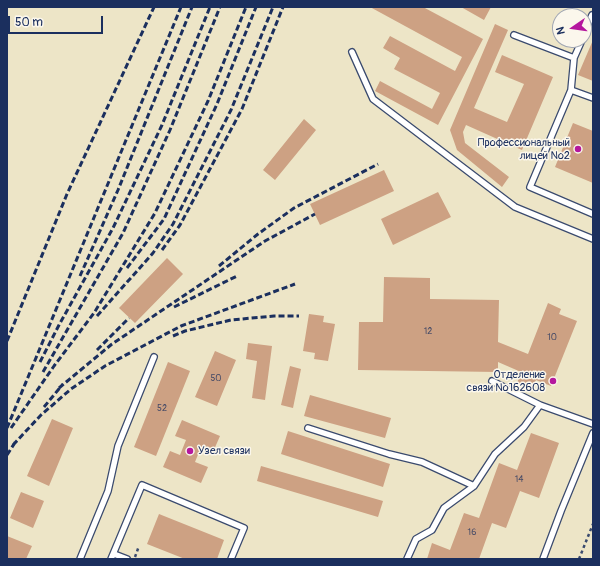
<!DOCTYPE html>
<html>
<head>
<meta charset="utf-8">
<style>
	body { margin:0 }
	#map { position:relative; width:600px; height:566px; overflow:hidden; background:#ede5c7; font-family:Pangolin,sans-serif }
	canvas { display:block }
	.frame { position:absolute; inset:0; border:8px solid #1b2f5e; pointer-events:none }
	.north { position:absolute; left:552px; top:8px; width:40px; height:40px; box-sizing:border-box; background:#fbf7ec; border:1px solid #a1a7b3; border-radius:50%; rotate:257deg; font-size:11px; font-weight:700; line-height:16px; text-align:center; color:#1b2f5e }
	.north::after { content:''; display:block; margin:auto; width:14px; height:18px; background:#b5179e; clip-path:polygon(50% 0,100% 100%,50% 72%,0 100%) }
	.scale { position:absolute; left:8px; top:16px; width:95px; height:18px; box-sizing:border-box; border:2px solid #1b2f5e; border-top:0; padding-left:5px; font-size:12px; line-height:14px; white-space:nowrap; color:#1b2f5e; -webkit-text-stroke:3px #fbf7ec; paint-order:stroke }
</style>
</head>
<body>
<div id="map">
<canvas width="600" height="566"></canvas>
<div class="frame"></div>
<div class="north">N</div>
<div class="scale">50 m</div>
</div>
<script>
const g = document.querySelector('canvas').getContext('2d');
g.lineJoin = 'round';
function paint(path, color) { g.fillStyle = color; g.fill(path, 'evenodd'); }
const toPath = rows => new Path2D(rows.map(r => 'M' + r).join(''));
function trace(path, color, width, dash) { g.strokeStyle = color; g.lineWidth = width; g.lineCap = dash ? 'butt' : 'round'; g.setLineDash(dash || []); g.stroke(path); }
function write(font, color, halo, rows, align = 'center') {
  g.font = font + ' Pangolin,sans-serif'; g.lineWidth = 3; g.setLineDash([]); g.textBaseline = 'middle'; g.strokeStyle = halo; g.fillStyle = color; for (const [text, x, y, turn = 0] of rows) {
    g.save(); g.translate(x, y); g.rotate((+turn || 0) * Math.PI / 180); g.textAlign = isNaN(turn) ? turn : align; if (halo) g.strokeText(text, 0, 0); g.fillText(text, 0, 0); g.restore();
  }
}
const building = toPath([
	[370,7,423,7,483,39,438,125,375,91,380,81,432,109,440,93,394,69,400,58,383,48,390,36,455,71,462,57],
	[461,7,491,7,484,20],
	[495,24,508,30,474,108,507,122,524,84,495,72,502,55,553,77,522,150,466,125,463,132,465,143,509,177,502,187,457,150,450,130],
	[593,40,593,81,578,75],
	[304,119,316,130,275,180,263,170],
	[573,123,593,131,593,183,555,167],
	[384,170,394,191,320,225,310,204],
	[438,192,451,217,393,245,381,219],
	[167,258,183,274,135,323,119,308],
	[384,277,430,278,430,299,499,300,498,342,528,354,548,303,561,309,559,314,577,321,551,386,536,380,531,392,516,386,521,372,498,362,498,372,358,370,359,322,383,322],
	[309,314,324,316,323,322,335,324,328,361,314,359,315,353,303,351],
	[248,343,272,346,265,400,252,398,257,361,246,359],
	[215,351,236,360,217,406,195,397],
	[168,362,190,371,156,456,134,447],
	[290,366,301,369,293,408,281,405],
	[310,395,391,418,385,438,304,416],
	[52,419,73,428,49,486,27,476],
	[182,420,220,436,213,452,201,447,195,462,208,467,201,483,163,467,170,451,180,455,186,440,175,436],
	[288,431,390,464,383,487,281,454],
	[531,433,559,443,539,498,520,491,506,528,492,523,479,559,427,559,432,543,450,550,464,513,479,518,499,463,517,470],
	[261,466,383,501,378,517,257,481],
	[21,492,44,501,33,528,10,518],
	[159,514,224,540,217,559,185,559,147,544],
	[7,536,32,546,26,559,7,559]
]);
const path = toPath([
	[135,557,139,546],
	[579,559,593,524]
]);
const service = toPath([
	[584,34,592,15,593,16],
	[514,35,574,58,582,40],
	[352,52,373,99,515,207,593,239],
	[574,58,571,90,530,187,593,214],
	[571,90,593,98],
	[492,381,540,405],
	[308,428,389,454,422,462,474,486],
	[114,554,127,559],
	[80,559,108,491,118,446,154,357],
	[111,559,142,485,244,528,231,559],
	[407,559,416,539,432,530,444,508,474,486,495,454,524,427,540,405,593,424],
	[543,559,561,511,593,433]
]);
const rail = toPath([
	[162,250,180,225,242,109,283,7],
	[219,266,258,234,294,208,378,164],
	[127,268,164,219,217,104,256,7],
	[80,276,118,190,192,7],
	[174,307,237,276],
	[97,316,153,253,173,224,231,110,273,7],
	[173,336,185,331,231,320,274,316,299,316],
	[7,341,67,194,154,7],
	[97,350,129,318],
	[40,362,59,325,113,228,162,125,210,7],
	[43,372,123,233,170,130,220,7],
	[59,388,112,344,265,241,315,214],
	[44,407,63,384],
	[7,428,181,7],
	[11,428,54,366,94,313,155,213,208,101,246,7],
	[13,445,41,415,71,389,105,366,181,326,295,284],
	[7,455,16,441]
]);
const markers = [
	[578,149,4,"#b5179e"],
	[553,381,4,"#b5179e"],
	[190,451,4,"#b5179e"]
];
const numberNames = [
	["12",428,332],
	["10",552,338],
	["50",216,379],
	["52",162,409],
	["14",519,480],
	["16",472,533]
];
const poiNames = [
	["Профессиональный",570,143],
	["лицей №2",570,156],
	["Отделение",545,375],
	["связи №162608",545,388],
	["Узел связи",198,451,"left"]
];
paint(building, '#cda183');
trace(service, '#3a4a6e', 8);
trace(path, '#3a4a6e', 2.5, [3, 3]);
trace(service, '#fff', 5.5);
trace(rail, '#1b2f5e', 3, [6, 3]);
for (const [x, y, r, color] of markers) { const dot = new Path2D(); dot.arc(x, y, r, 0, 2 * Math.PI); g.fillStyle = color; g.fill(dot); trace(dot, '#fbf7ec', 1.5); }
write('9px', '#484c67', null, numberNames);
write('11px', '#1b2f5e', '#fbf7ec', poiNames, 'right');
</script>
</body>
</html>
